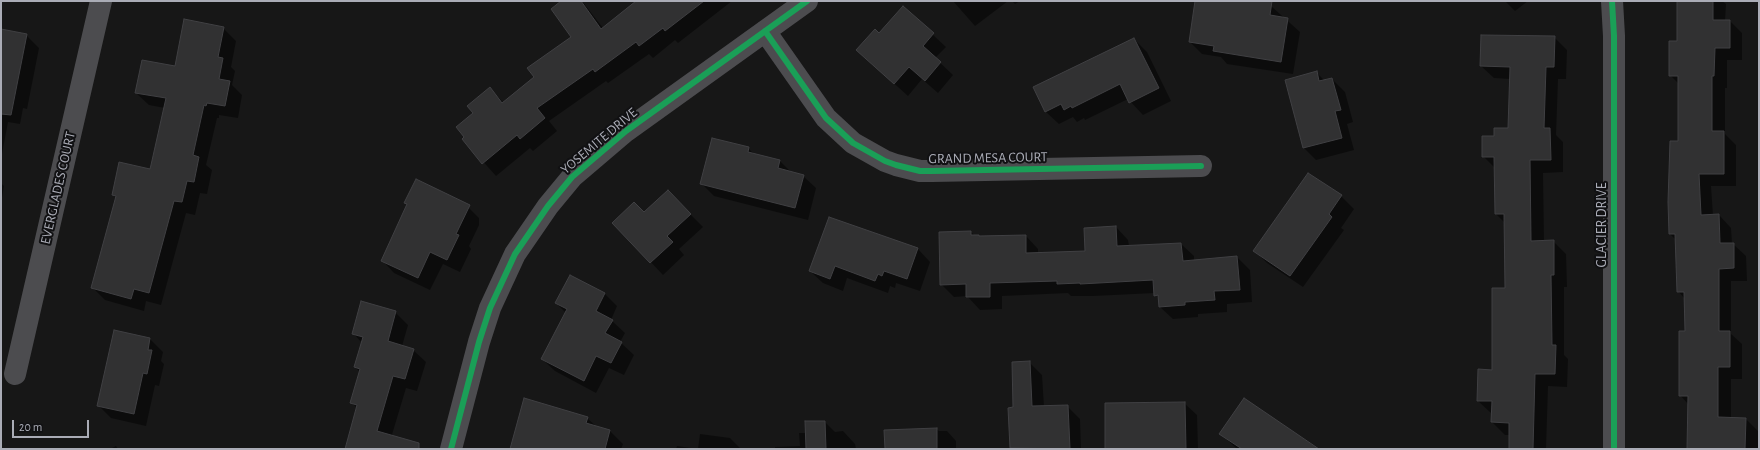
<!DOCTYPE html>
<html>
<head>
<meta charset="utf-8">
<style>
	body { margin:0 }
	#map { position:relative; width:1760px; height:450px; overflow:hidden; background:#171717; font-family:"Alegreya Sans",sans-serif }
	canvas { display:block }
	.frame { position:absolute; inset:0; border:2px solid #aaacb6; pointer-events:none }
	.scale { position:absolute; left:12px; top:420px; width:77px; height:18px; box-sizing:border-box; border:2px solid #aaacb6; border-top:0; padding-left:5px; font-size:12px; line-height:14px; white-space:nowrap; color:#aaacb6; -webkit-text-stroke:3px #111113; paint-order:stroke }
</style>
</head>
<body>
<div id="map">
<canvas width="1760" height="450"></canvas>
<div class="frame"></div>
<div class="scale">20 m</div>
</div>
<script>
const g = document.querySelector('canvas').getContext('2d');
g.lineJoin = 'round';
function paint(path, color) { g.fillStyle = color; g.fill(path, 'evenodd'); }
const toPath = rows => new Path2D(rows.map(r => 'M' + r).join(''));
function trace(path, color, width, dash) { g.strokeStyle = color; g.lineWidth = width; g.lineCap = dash ? 'butt' : 'round'; g.setLineDash(dash || []); g.stroke(path); }
function write(font, color, halo, rows, align = 'center') {
  g.font = font + ' "Alegreya Sans",sans-serif'; g.lineWidth = 4; g.setLineDash([]); g.textBaseline = 'middle'; g.strokeStyle = halo; g.fillStyle = color; for (const [text, x, y, turn = 0] of rows) {
    g.save(); g.translate(x, y); g.rotate((+turn || 0) * Math.PI / 180); g.textAlign = isNaN(turn) ? turn : align; if (halo) g.strokeText(text, 0, 0); g.fillText(text, 0, 0); g.restore();
  }
}
const shadow = toPath([
	[563,1,582,1,603,28,639,1,732,1,678,43,675,40,653,58,649,54,608,83,606,81,549,121,557,131,533,151,530,148,496,176,463,139,465,137,474,113,490,89,504,103,535,77,572,37],
	[953,1,1008,1,975,26],
	[1012,1,1020,1,1015,4],
	[1196,1,1241,1,1271,6,1300,32,1293,74,1227,64,1221,57,1202,54,1190,42],
	[1505,1,1528,1,1515,11],
	[1678,1,1722,1,1726,4,1725,21,1730,21,1742,33,1742,60,1727,60,1727,88,1725,88,1725,134,1736,145,1736,186,1711,186,1713,216,1719,215,1731,228,1732,244,1733,244,1746,256,1747,281,1731,281,1731,334,1742,344,1742,379,1731,379,1731,418,1746,419,1758,431,1758,449,1688,449,1688,404,1680,395,1686,332,1685,299,1678,291,1676,240,1670,234,1679,142,1679,84,1670,75,1678,42],
	[903,7,946,47,935,58,953,75,938,93,922,79,908,96,857,50,879,34],
	[223,28,236,41,231,67,235,71,232,85,242,95,238,118,219,115,219,118,217,118,206,165,212,170,207,194,200,193,195,215,186,213,161,305,146,301,144,311,105,300,92,287,117,199,113,195,150,170,165,108,149,105,136,93,176,68],
	[1,30,26,35,39,48,27,109,23,108,20,124,8,122,1,159],
	[1554,37,1567,50,1566,79,1558,79,1556,135,1563,142,1563,172,1543,173,1544,242,1554,242,1566,254,1567,287,1564,287,1564,355,1568,359,1567,387,1548,386,1546,449,1510,449,1510,435,1505,435,1492,422,1493,413,1491,413,1478,401,1493,371,1506,289,1505,223,1496,214,1495,168,1483,156,1495,137,1509,129,1510,79,1494,78,1481,66],
	[1134,39,1147,52,1171,101,1143,115,1128,99,1085,120,1084,118,1077,122,1073,117,1059,124,1046,112,1035,88],
	[1316,72,1325,81,1332,79,1345,92,1353,122,1347,124,1354,150,1316,160,1304,148],
	[748,148,755,155,780,161,791,172,803,176,816,188,808,220,714,196,701,183],
	[1,183,4,186,1,203],
	[1341,196,1354,209,1341,228,1344,230,1303,287,1267,263,1254,250],
	[406,203,466,205,479,218,479,225,469,246,471,249,460,272,443,264,430,290,394,273,382,260,407,204],
	[680,204,703,227,679,249,684,255,663,275,614,223],
	[829,219,918,249,930,262,920,291,896,283,895,288,890,286,888,293,847,278,843,291,823,283,810,271],
	[1116,227,1128,240,1129,246,1181,244,1194,256,1194,261,1237,257,1250,270,1252,302,1227,304,1227,312,1198,314,1198,317,1173,319,1160,307,1159,299,1155,293,1093,296,1071,296,1068,293,1002,296,1002,309,980,310,967,296,954,297,941,284,971,232,975,236,980,237,1026,236,1038,249,1038,254,1086,252],
	[570,276,605,294,617,306,611,320,625,333,620,342,634,355,624,375,609,368,596,393,555,371,542,359,566,313,556,303],
	[395,312,408,325,402,346,413,350,426,362,417,391,406,388,391,438,401,449,346,449,357,408,351,402,360,372,355,367,362,343,353,333],
	[115,331,150,339,163,352,161,361,164,364,159,386,155,385,146,426,111,418,98,405],
	[1029,362,1042,375,1044,407,1067,406,1080,419,1081,449,1011,448,1014,408],
	[1244,399,1320,449,1237,449,1221,434],
	[1184,403,1197,415,1198,449,1106,449],
	[587,418,597,427,610,431,623,444,621,449,511,449],
	[825,422,835,432,843,431,855,444,856,449,775,449,775,447,800,446,799,433,807,433],
	[936,429,939,431,947,431,956,441,956,449,886,449],
	[700,434,730,438,741,449,676,449,677,446,698,449],
	[116,446,118,449,110,449]
]);
const building = toPath([
	[561,1,581,1,601,29,636,1,704,1,665,31,663,28,639,46,636,42,595,72,593,69,537,108,545,118,520,139,517,135,482,164,462,139,464,137,456,127,473,113,467,106,490,87,502,103,534,77,527,68,571,37,551,9,561,1],
	[1195,1,1272,1,1270,15,1288,18,1281,62,1213,51,1214,46,1189,42,1195,1],
	[1677,1,1713,1,1713,20,1730,20,1730,48,1715,48,1714,76,1712,76,1712,131,1724,131,1724,174,1699,174,1701,215,1719,214,1720,243,1734,243,1734,268,1719,269,1719,331,1730,331,1730,367,1718,367,1718,417,1746,418,1745,449,1687,449,1688,396,1679,396,1679,331,1685,331,1684,292,1677,292,1675,234,1669,234,1668,202,1670,141,1678,141,1678,76,1669,76,1669,41,1677,41,1677,1],
	[903,6,934,33,923,46,941,62,925,81,909,67,894,84,856,50,875,29,879,33,903,6],
	[184,19,224,27,218,57,223,58,219,79,230,81,225,106,207,103,206,106,204,105,193,155,199,157,194,182,187,181,182,202,174,201,149,293,134,289,131,299,91,288,116,196,112,195,119,162,150,169,151,165,166,98,135,93,142,60,175,66,184,19],
	[1,29,27,34,11,115,1,114,1,29],
	[1481,35,1555,36,1554,67,1546,67,1544,128,1550,128,1551,160,1530,160,1531,241,1554,240,1554,275,1551,275,1552,345,1556,345,1555,374,1535,374,1533,449,1509,449,1509,423,1491,422,1492,401,1477,401,1478,369,1492,370,1492,288,1505,288,1504,214,1495,214,1494,157,1482,157,1482,136,1494,136,1494,128,1508,128,1510,67,1480,66,1481,35],
	[1134,38,1159,88,1129,103,1120,84,1072,108,1071,106,1064,110,1061,104,1045,112,1033,87,1134,38],
	[1317,71,1319,81,1332,78,1341,110,1335,111,1342,138,1303,148,1285,80,1317,71],
	[712,138,749,147,748,152,780,160,778,168,804,175,795,208,700,184,712,138],
	[1308,173,1342,195,1329,214,1332,217,1290,276,1253,251,1308,173],
	[416,179,470,205,456,234,459,235,447,260,430,252,418,278,381,261,407,204,404,203,416,179],
	[668,190,691,214,667,236,673,242,650,263,612,223,634,202,644,212,668,190],
	[829,217,918,248,907,279,884,271,882,276,878,274,875,281,835,266,830,279,809,271,829,217],
	[1116,226,1117,246,1181,243,1183,261,1237,256,1240,290,1214,291,1215,300,1185,302,1185,305,1159,307,1158,295,1154,296,1153,280,1080,284,1080,283,1057,284,1057,281,990,283,990,297,966,297,966,284,940,285,939,232,971,231,971,235,979,235,979,236,1026,235,1026,253,1085,251,1084,228,1116,226],
	[570,275,605,293,596,311,613,320,605,333,622,342,611,363,596,356,584,381,541,359,567,309,555,303,570,275],
	[361,301,396,311,388,341,414,349,405,379,393,376,377,431,419,443,419,449,345,449,357,405,350,403,360,369,354,367,363,337,352,334,361,301],
	[114,330,150,338,148,350,152,350,147,374,143,373,134,414,97,406,114,330],
	[1030,361,1032,406,1068,405,1070,449,1010,448,1008,408,1013,407,1012,362,1030,361],
	[524,398,588,417,586,423,610,430,605,449,510,449,524,398],
	[1244,398,1319,449,1242,449,1219,434,1244,398],
	[1185,402,1186,449,1105,449,1105,403,1185,402],
	[805,421,825,421,826,449,806,449,805,421],
	[937,428,937,449,885,449,884,430,937,428]
]);
const minor = toPath([
	[1612,1,1614,36,1614,449],
	[765,31,826,118,853,143,885,161,896,165,920,171,932,171,1201,166],
	[15,374,101,1],
	[451,449,479,342,490,308,515,254,548,206,572,177,626,131,807,1]
]);
const cycleway = toPath([
	[1612,1,1614,36,1614,449],
	[765,31,826,118,853,143,885,161,896,165,920,171,932,171,1201,166],
	[451,449,479,342,490,308,515,254,548,206,572,177,626,131,807,1]
]);
const streetNames = [
	["YOSEMITE DRIVE",599,141,-40],
	["GRAND MESA COURT",988,158,-1],
	["EVERGLADES COURT",58,188,-77],
	["GLACIER DRIVE",1602,225,-90]
];
paint(shadow, '#0007');
paint(building, '#313132');
trace(building, '#404043', 1);
trace(minor, '#4c4c4f', 22);
trace(cycleway, '#1a9f57', 6);
write('14px', '#aaacb6', '#111113', streetNames);
</script>
</body>
</html>
